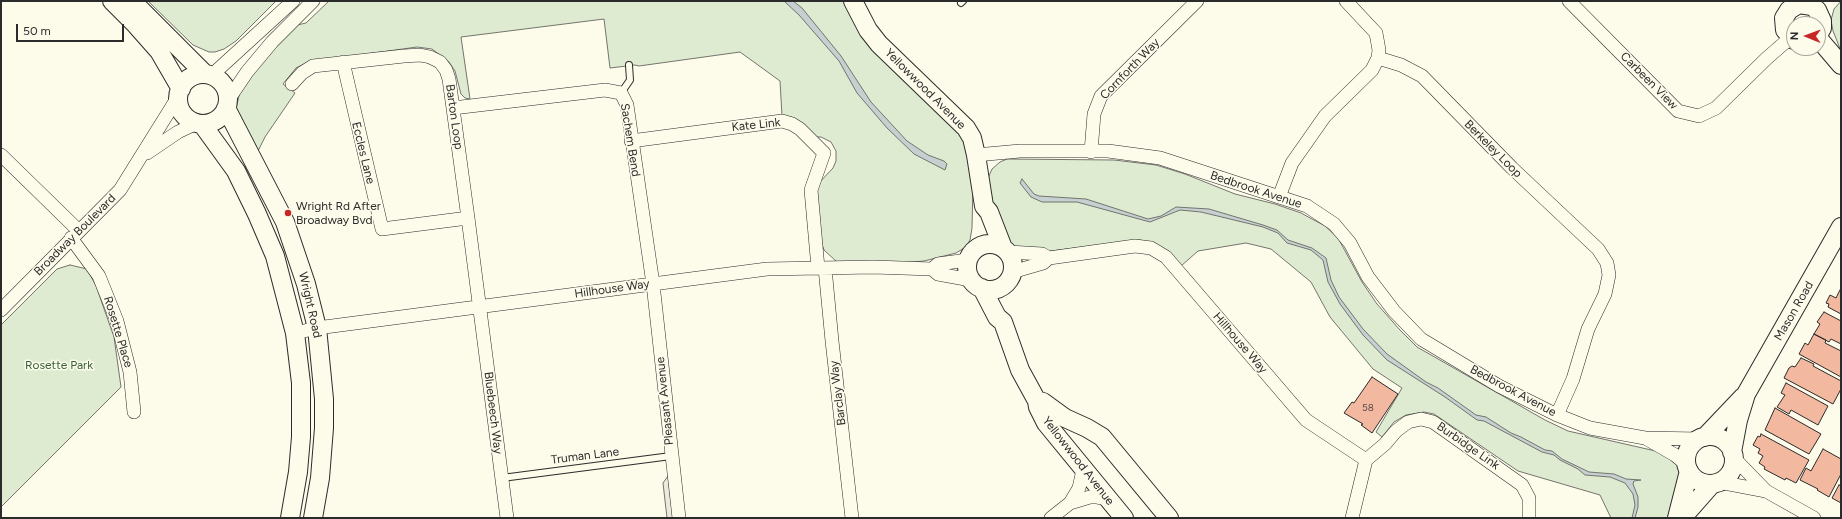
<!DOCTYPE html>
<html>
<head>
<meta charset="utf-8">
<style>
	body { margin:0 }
	#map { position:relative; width:1842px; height:519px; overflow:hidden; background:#fdfbea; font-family:Figtree,sans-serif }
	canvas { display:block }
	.frame { position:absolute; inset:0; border:2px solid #2b2b2b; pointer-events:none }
	.north { position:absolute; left:1786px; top:16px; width:40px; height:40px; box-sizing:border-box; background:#fdfbea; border:1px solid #a9a89e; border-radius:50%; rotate:271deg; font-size:11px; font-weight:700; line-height:16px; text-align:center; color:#2b2b2b }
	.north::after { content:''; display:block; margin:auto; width:14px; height:18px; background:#c62828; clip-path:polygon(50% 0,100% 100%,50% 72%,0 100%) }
	.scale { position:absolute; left:16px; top:24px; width:108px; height:18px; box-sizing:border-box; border:2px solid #2b2b2b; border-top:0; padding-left:5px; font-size:12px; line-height:14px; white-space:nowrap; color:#2b2b2b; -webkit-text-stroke:3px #fdfbea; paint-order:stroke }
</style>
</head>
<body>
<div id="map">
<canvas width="1842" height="519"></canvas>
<div class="frame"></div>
<div class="north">N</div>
<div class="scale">50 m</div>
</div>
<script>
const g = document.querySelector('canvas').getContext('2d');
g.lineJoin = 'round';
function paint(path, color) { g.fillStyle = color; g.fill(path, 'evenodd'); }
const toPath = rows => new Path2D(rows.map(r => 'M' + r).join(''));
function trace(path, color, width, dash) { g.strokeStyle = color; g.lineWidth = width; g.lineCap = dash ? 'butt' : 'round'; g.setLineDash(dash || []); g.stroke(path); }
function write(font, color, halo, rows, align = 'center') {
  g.font = font + ' Figtree,sans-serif'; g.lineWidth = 3; g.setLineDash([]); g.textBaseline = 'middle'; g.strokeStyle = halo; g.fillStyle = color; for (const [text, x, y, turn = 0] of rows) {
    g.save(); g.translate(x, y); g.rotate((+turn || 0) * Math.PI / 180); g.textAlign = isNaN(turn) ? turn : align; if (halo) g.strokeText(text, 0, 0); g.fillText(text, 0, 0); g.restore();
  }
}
const green = toPath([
	[148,1,276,1,236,41,224,49,215,52,209,52,193,45,148,1],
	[329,1,845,1,962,135,967,147,973,184,972,228,970,240,966,247,956,253,924,261,900,263,837,262,824,250,821,241,815,192,818,184,833,168,836,161,836,151,831,142,821,137,814,137,799,122,791,117,782,116,780,81,740,52,639,66,635,65,610,68,604,19,461,37,470,99,465,98,461,94,455,71,449,62,432,49,417,47,308,62,296,68,283,84,295,93,265,137,258,151,236,108,240,92,260,62,297,25,306,23,329,1],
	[1841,1,1841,51,1833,31,1831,20,1834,9,1841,1],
	[1007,159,1114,160,1156,165,1185,174,1235,194,1275,204,1301,213,1325,226,1338,238,1362,282,1377,304,1400,330,1417,347,1545,420,1568,431,1660,452,1678,464,1682,474,1670,518,1611,518,1600,495,1518,471,1434,414,1424,412,1406,415,1394,422,1382,437,1376,432,1402,388,1373,369,1330,317,1311,282,1271,249,1246,243,1198,251,1181,266,1149,242,1139,240,1051,251,1031,251,1009,245,998,230,988,178,992,169,1000,162,1007,159],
	[70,265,87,269,96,286,114,337,121,387,1,507,1,325,57,269,70,265]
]);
const parking = toPath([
	[668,476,673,518,667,518,663,483,668,476]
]);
const water = toPath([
	[784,1,793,1,802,8,841,56,871,102,907,141,928,155,944,161,947,164,945,170,914,154,887,128,857,93,839,61,799,15,784,1],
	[1022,179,1034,194,1039,196,1086,199,1148,219,1161,216,1176,207,1209,209,1263,225,1277,230,1288,240,1312,248,1326,258,1331,280,1339,297,1363,329,1387,354,1426,382,1438,388,1476,415,1486,417,1511,433,1521,437,1545,450,1552,451,1562,459,1589,472,1614,474,1626,479,1641,480,1634,481,1633,484,1638,497,1638,507,1635,518,1632,518,1635,505,1633,494,1625,483,1610,477,1585,475,1578,469,1560,460,1554,455,1542,452,1484,421,1477,420,1445,397,1387,360,1363,335,1340,304,1328,282,1323,260,1311,250,1287,243,1278,233,1263,227,1201,212,1180,210,1150,222,1077,202,1042,202,1031,197,1020,183,1022,179]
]);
const building = toPath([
	[1841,288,1841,314,1828,307,1829,304,1826,303,1830,295,1836,298,1841,288],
	[1824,312,1841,321,1841,344,1831,339,1829,342,1814,334,1820,324,1817,322,1824,312],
	[1814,334,1826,340,1825,343,1841,351,1841,377,1799,354,1805,343,1808,345,1814,334],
	[1801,358,1814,364,1813,366,1841,381,1841,389,1833,404,1784,378,1789,368,1792,366,1795,367,1801,358],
	[1372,377,1398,394,1372,433,1361,425,1363,424,1344,413,1352,402,1354,403,1372,377],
	[1786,383,1828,406,1818,425,1791,410,1789,414,1777,407,1785,395,1781,393,1786,383],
	[1775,408,1821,434,1809,454,1765,430,1775,408],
	[1761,434,1809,460,1796,483,1786,478,1785,480,1764,469,1765,467,1759,463,1763,456,1758,453,1760,449,1753,445,1758,436,1760,437,1761,434],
	[1823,449,1841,459,1841,474,1829,497,1817,490,1818,489,1800,480,1806,468,1811,471,1823,449],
	[1839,485,1841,486,1841,503,1832,498,1839,485]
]);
const lane = toPath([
	[961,3,963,1],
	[621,93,630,80,629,65],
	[502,478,671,456]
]);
const street = toPath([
	[1569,1,1678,111,1699,116,1716,108,1767,58,1790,38],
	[1378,58,1401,65,1422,76,1512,168,1598,249,1607,263,1609,275,1605,294,1588,329,1573,379,1557,415],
	[343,62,382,229,468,218],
	[212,75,293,1],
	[292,84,302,73,313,66,404,56,420,55,430,57,440,62,446,70,449,79,468,218,507,518],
	[228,100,247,72,272,42,313,1],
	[453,108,605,90,621,93,627,105,653,284,679,518],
	[631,141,782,121,792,124,800,129,824,153,811,190,818,268],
	[1091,152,1094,114,1101,96,1197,1],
	[147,153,178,132,197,123],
	[1,155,79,231],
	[976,155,1020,151,1108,151,1160,158,1307,206,1334,224,1350,243,1368,277,1394,311,1421,339,1499,386,1557,415,1590,428,1645,438,1699,439],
	[1279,197,1292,163,1325,116,1372,70,1378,58,1379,50,1376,33,1346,1],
	[71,238,99,276,117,321,130,372,134,412],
	[1008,252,1042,254,1049,258],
	[825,268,832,341,852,518],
	[932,269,938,264,968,260],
	[1012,272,1043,263,1049,258,1135,246,1151,248,1166,257,1306,420,1366,460,1352,518],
	[1,310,120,190,178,97],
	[295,333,317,328,767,269,873,267,932,269,938,274,971,280],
	[1647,439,1675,455,1687,465],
	[1734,458,1766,491,1814,518],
	[1366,460,1385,444,1396,431,1408,422,1421,419,1433,422,1522,485,1529,498,1529,518],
	[1719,482,1766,491],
	[1070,503,1090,497,1097,497,1108,499],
	[1051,518,1070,503,1079,488,1083,470]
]);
const secondary = toPath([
	[112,1,136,25,159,51,181,89],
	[132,1,205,74],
	[853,1,868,30,879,44,966,128,972,138,976,155,984,206,989,212,1003,248],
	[1818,38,1841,65],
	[1794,40,1785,30,1784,18,1789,10,1799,4,1812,6,1817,10,1822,21,1822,28,1818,35],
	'178 99a25 25 0 1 1 50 0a25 25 0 1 1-50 0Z',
	[226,108,285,222,306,284,317,328,324,399,324,428,320,478,313,518],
	[202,124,236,171,257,214,275,256,295,333,301,383,301,437,298,472,290,518],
	'967 267a23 23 0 1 1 46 0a23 23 0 1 1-46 0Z',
	[982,288,997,317,1003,322,1020,370,1037,401,1038,407,1046,423,1124,518],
	[1037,401,1043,402,1065,418,1087,428,1102,437,1169,518],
	'1686 460a24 24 0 1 1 48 0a24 24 0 1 1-48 0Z',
	[1705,437,1743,397],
	[1732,452,1738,420,1746,394,1841,227],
	[1677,518,1689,471],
	[1682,518,1712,484]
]);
const markers = [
	[288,213,4,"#c62828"]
];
const numberNames = [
	["58",1368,408]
];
const streetNames = [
	["Cornforth Way",1130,69,-46],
	["Carbeen View",1649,81,45],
	["Yellowwood Avenue",925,89,45],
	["Barton Loop",454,117,82],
	["Kate Link",756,125,-6],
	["Sachem Bend",630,140,81],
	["Berkeley Loop",1493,149,45],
	["Eccles Lane",363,153,76],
	["Bedbrook Avenue",1256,190,18],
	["Broadway Boulevard",75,235,-45],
	["Hillhouse Way",612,289,-8],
	["Wright Road",310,305,77],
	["Mason Road",1794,311,-60],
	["Rosette Place",118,332,73],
	["Hillhouse Way",1240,343,49],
	["Bedbrook Avenue",1513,391,28],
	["Barclay Way",838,393,-97],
	["Pleasant Avenue",665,401,-96],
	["Bluebeech Way",493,413,83],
	["Burbidge Link",1468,446,35],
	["Truman Lane",585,456,-7],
	["Yellowwood Avenue",1078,461,52]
];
const poiNames = [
	["Wright Rd After",296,206],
	["Broadway Bvd",296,220]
];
const parkNames = [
	["Rosette Park",59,365]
];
paint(green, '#deebd1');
trace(green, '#74746e', 1);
paint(parking, '#eceadb');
trace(parking, '#74746e', 1);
paint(water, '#c7d0d0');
trace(water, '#74746e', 1);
paint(building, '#f2b8a0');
trace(building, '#2b2b2b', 1);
trace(lane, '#2b2b2b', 8);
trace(street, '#2b2b2b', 14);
trace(secondary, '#2b2b2b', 20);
trace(lane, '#fdfbea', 6);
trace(street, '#fdfbea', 13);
trace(secondary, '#fdfbea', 18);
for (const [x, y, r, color] of markers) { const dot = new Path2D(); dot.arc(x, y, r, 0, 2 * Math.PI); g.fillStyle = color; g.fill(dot); trace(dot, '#fdfbea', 1.5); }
write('10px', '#5d4e48', null, numberNames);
write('12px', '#2b2b2b', '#fdfbea', streetNames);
write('12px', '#2b2b2b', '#fdfbea', poiNames, 'left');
write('12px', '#34623c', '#fdfbea', parkNames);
</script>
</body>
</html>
